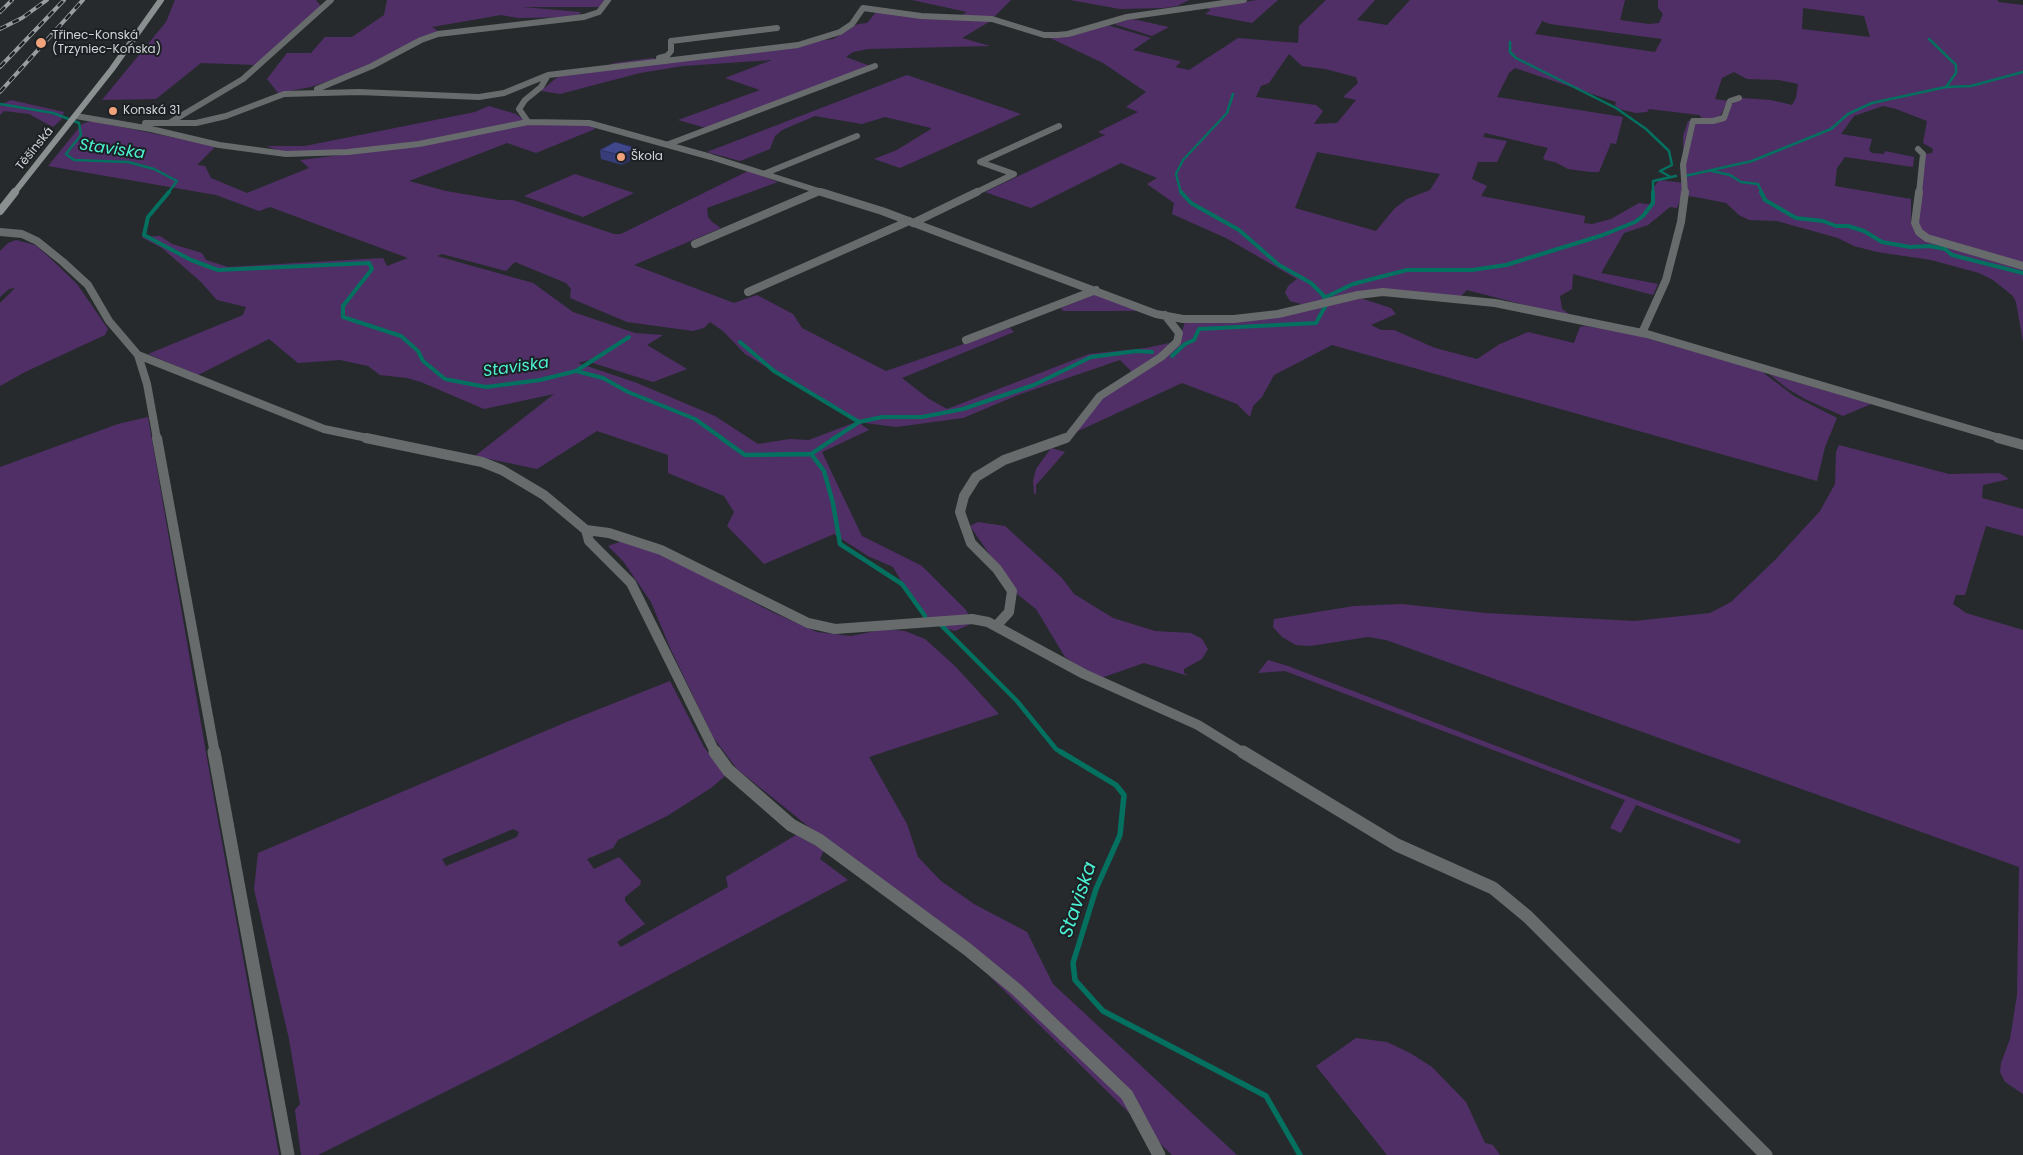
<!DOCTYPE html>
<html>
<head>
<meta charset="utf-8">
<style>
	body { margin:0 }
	canvas { display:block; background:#262a2d }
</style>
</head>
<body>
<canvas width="2023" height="1155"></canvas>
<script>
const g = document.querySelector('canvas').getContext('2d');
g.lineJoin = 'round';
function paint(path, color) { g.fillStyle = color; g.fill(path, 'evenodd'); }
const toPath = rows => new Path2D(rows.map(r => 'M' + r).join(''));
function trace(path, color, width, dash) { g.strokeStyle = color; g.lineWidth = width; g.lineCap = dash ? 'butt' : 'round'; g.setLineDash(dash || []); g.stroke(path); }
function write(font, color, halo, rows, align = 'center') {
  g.font = font + ' Poppins,sans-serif'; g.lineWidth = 4; g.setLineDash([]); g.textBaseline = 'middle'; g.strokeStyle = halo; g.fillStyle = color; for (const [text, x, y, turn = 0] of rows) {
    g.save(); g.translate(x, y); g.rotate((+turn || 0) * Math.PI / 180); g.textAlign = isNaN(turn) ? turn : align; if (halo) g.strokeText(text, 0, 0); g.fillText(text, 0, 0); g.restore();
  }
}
const green = toPath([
	[175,0,316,0,321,6,256,65,201,63,156,99,102,100,166,22],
	[387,0,605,0,600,7,522,7,581,12,577,17,518,18,501,15,432,27,438,31,436,33,354,72,311,87,278,93,267,79,287,53,311,53,325,37,352,37,384,15],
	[912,0,1011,0,989,22,962,38,990,46,868,49,853,52,846,57,870,66,706,128,678,120,760,90,725,78,772,60,683,66,640,73,560,94,541,91,561,74,604,67,614,63,652,58,670,61,833,39,858,24,867,23,877,11,957,18,967,12],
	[1070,0,1189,0,1177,6,1164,8,1120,9],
	[1257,0,1278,0,1252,23,1205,14,1211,10,1207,9,1209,7],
	[1326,0,1375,0,1357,20,1387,25,1410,0,1625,0,1620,20,1649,24,1659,23,1663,14,1658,8,1658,0,1998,0,1998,2,2023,5,2023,342,2016,302,2013,296,1993,280,1979,273,1931,260,1877,252,1854,246,1838,238,1777,221,1749,220,1739,215,1726,203,1701,198,1682,195,1677,208,1670,207,1648,225,1624,233,1601,273,1658,284,1653,295,1573,274,1572,289,1560,296,1562,309,1575,318,1467,290,1461,296,1406,291,1305,305,1290,301,1285,293,1288,286,1297,279,1226,238,1172,214,1174,203,1147,184,1157,178,1121,163,1031,208,985,192,1105,135,1098,132,1138,112,1126,107,1146,92,1103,63,1048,37,1107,25,1151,38,1133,50,1179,61,1181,62,1175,67,1189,70,1238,38,1298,43,1299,26],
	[1803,8,1864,16,1870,37,1802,29],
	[1542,21,1550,24,1662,39,1655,52,1535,34],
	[1289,54,1302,66,1325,69,1356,77,1358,83,1343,97,1356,100,1337,123,1314,124,1323,111,1316,105,1256,97,1261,86,1269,83],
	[1515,68,1616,102,1615,105,1619,109,1636,113,1647,112,1649,109,1699,115,1702,118,1717,118,1720,116,1728,101,1715,99,1722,78,1734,72,1747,79,1779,80,1798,84,1796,98,1792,105,1771,100,1741,98,1732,104,1719,122,1688,121,1683,136,1684,183,1659,180,1654,187,1654,205,1639,203,1611,219,1592,224,1584,223,1585,216,1481,196,1487,186,1472,179,1478,162,1497,162,1507,141,1483,137,1485,133,1548,148,1543,158,1545,160,1555,162,1568,169,1590,172,1599,172,1611,143,1616,144,1623,117,1497,97,1509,73],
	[1883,106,1896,109,1927,121,1923,143,1933,149,1932,153,1925,154,1917,219,1919,227,1911,225,1911,199,1835,186,1837,168,1845,157,1913,167,1914,157,1885,151,1884,154,1872,153,1869,150,1872,139,1841,134,1854,116],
	[1317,152,1440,174,1430,190,1407,199,1395,208,1376,231,1295,208],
	[1132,19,1169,27,1152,36,1114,24],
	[907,75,1021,114,900,168,874,159,897,150,931,129,931,128,885,117,862,124,815,116,782,130,775,136,770,149,740,161,707,152],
	[11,100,64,112,61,120,53,127,29,114,4,111,0,115,0,105],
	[489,106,516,114,530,125,545,123,593,126,595,129,536,153,507,143,409,181,446,191,499,200,513,200,614,234,621,234,748,171,778,182,707,208,708,217,712,222,721,228,634,265,734,303,757,295,793,314,802,328,886,371,1010,328,1014,332,902,378,929,399,947,409,1089,354,1146,348,1174,342,1181,334,1185,322,1235,320,1360,298,1391,308,1396,314,1371,325,1381,330,1394,330,1435,348,1477,359,1500,344,1528,332,1574,343,1580,327,1585,326,1633,334,1761,371,1794,396,1837,418,1825,447,1817,481,1332,345,1274,375,1262,397,1253,406,1250,417,1237,404,1182,383,1076,432,1088,411,1132,372,1120,360,1018,395,963,418,896,427,858,422,869,430,822,452,838,486,862,536,922,566,966,610,973,623,955,631,932,624,917,608,893,567,868,556,834,534,764,564,727,526,734,512,724,496,668,473,668,455,597,431,537,469,475,456,554,394,484,409,421,382,407,378,380,375,368,366,340,360,298,363,269,339,198,375,148,354,243,315,246,307,217,300,201,282,162,248,141,237,160,236,172,244,202,253,206,260,228,267,383,258,387,266,408,258,270,207,259,211,216,195,48,166,82,124,91,121,216,146,197,165,205,166,211,178,247,193,309,168,300,160,341,155,279,151,267,146,305,146,475,112],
	[442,254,506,271,515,262,566,283,571,289,570,298,627,322,693,331,704,328,710,322,723,331,745,354,856,422,809,440,790,439,758,444,715,416,637,383,578,363,593,359,593,363,653,382,687,369,647,345,663,335,635,333,573,312,533,283,437,256],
	[575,174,634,193,583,217,524,196],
	[16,240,35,245,48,256,77,284,108,329,105,335,25,372,0,386,0,303,15,288,9,289,0,297,0,251,8,243],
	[1098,293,1137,311,1063,311,1061,308],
	[1769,374,1871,404,1843,416,1805,399,1788,389],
	[148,417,213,793,279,1155,0,1155,0,467,118,424],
	[1839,445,1949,474,1999,473,2009,479,1983,485,1982,498,2023,509,2023,536,1986,526,1965,595,1956,595,1953,604,1966,613,2023,630,2023,1094,2005,1082,2000,1072,2001,1063,2010,1039,2017,995,2019,867,1386,640,1368,637,1310,646,1296,645,1282,637,1273,627,1274,619,1354,606,1402,604,1485,613,1634,621,1710,613,1731,602,1775,560,1820,511,1835,484,1836,452],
	[1051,448,1065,452,1036,485,1036,495,1034,493,1033,481,1036,469],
	[978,522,1005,526,1062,578,1074,594,1113,618,1155,631,1191,633,1202,639,1208,649,1202,659,1184,669,1184,673,1189,676,1144,663,1098,679,1065,657,1036,609,1017,594,970,526],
	[625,540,658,552,772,612,817,632,851,636,885,629,905,631,925,639,955,666,999,714,869,757,907,824,918,857,941,881,974,904,1027,932,1053,984,1237,1155,1172,1155,968,955,737,769,713,737,671,650,651,602,623,561,608,546],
	[1268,660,1288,666,1741,840,1739,844,1636,805,1621,833,1610,828,1625,800,1285,671,1258,673],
	[670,681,704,747,725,776,711,788,667,816,618,840,613,848,587,859,594,869,619,857,641,881,640,885,625,897,625,901,645,924,617,942,621,947,728,887,726,877,796,835,824,850,820,859,848,880,507,1061,318,1155,301,1155,295,1110,300,1104,289,1039,254,889,258,853,569,721],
	[513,829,519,832,517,837,446,866,442,859],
	[1356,1038,1387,1042,1410,1053,1432,1067,1466,1102,1485,1143,1493,1145,1500,1155,1387,1155,1316,1066]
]);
const streamFar3 = toPath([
	[1929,39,1956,65,1956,73,1946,87],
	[1510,42,1510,52,1516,58,1616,108,1646,129,1669,151,1672,165,1660,171,1669,176],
	[0,104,53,113,79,123,81,135,66,154,74,160,128,162,154,169,177,181,168,193],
	[1712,171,1730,175,1741,182,1758,184,1762,193],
	[1685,176,1752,161,1831,129,1848,114,1872,103,1946,87,1971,86,2023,72],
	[1181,193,1176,174,1183,160,1227,113,1233,94],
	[1653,193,1653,181,1676,176]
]);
const streamFar2 = toPath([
	[169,192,148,217,144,235,191,260,218,270,369,263,372,269,343,306,343,317,401,336,418,351,423,361,445,379,486,387,540,380,576,371,603,378,628,392,695,419,723,439],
	[1181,192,1191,203,1239,230,1279,265,1311,283,1324,296],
	[1761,192,1765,200,1796,218,1823,221,1836,226,1848,226,1864,231,1882,242,1910,247,1930,246,1945,249,1952,255,2023,273],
	[1324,298,1353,284,1407,270,1472,270,1506,265,1603,235,1635,222,1643,216,1653,203,1653,192],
	[740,342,774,371,859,422],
	[1172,356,1185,344,1194,340,1199,329,1316,323,1326,305],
	[576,371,629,337],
	[833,439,859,422,882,417,922,417,963,409,1034,385,1091,357,1137,351,1152,352]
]);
const streamFar1 = toPath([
	[721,438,745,455,811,454,824,471,833,503,840,544,902,584,925,616],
	[811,454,835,438],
	[938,622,1017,701,1056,749,1064,754]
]);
const stream = toPath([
	[1061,752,1116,785,1124,795,1120,835,1096,889,1073,963,1075,980,1103,1011,1266,1096,1300,1155]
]);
const minorFar3 = toPath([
	[659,58,667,56,671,51,671,41,777,28],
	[548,75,798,45,840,32,852,24,863,8,921,16,992,19,1044,35,1057,35,1068,34,1127,17,1244,0],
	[317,89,372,66,421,40,438,34,584,17,599,12,608,0],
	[76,116,151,129,219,145,286,154,348,152,419,144,528,122,589,123,711,157,825,193],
	[145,123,196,123,226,116,284,94,359,92,479,97,504,93,548,75,541,87,525,100,519,109,528,122],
	[169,123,243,79,331,0],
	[669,144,875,66],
	[1918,149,1923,154,1919,193],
	[766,173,857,136],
	[814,193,819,191],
	[975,193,1014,174,980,162,1059,126],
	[1685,193,1683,165,1693,121,1713,121,1724,118,1730,101,1739,98]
]);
const minorFar2 = toPath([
	[821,192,882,211,1156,314,1183,319,1234,319,1278,314,1358,295,1383,292,1495,303,1647,334,2003,439],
	[1919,192,1915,223,1919,232,1927,238,2023,266],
	[913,223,977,192],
	[0,232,22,234,37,241,63,262,88,285,109,321,138,355,324,429,372,439],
	[695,244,817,192],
	[748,292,909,221],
	[1642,333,1666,280,1681,222,1685,192],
	[966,340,1096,290],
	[138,355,147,384,157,439],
	[1062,439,1068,437,1100,396,1161,357,1177,342,1179,333,1165,315]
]);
const minorFar1 = toPath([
	[157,438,215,754],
	[366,438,482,462,502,470,544,495,586,530,609,533,661,550,808,623,835,629,972,619,988,622,1084,674,1198,725,1245,754],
	[1998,438,2023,445],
	[586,530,589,541,631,583,716,754],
	[997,625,1009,612,1012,591,997,569,971,543,960,512,964,496,976,477,1004,460,1066,438]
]);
const minor = toPath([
	[214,752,288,1155],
	[715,752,728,770,791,825,819,840,967,949,1017,990,1127,1095,1159,1155],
	[1243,752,1397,845,1493,888,1528,917,1766,1155]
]);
const secondaryFar1 = toPath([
	[14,193,112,69,161,0]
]);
const secondary = toPath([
	[0,211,15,192]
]);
const rail = toPath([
	[0,12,12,0],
	[0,29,22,18,47,0],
	[0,67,64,0],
	[0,92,83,0]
]);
const wall = toPath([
	[636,148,637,157,622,165,601,159,600,150]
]);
const shadedWall = toPath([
	[636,148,637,157,622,165,620,155]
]);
const building = toPath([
	[615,142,636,148,620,155,600,150,615,142]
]);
const markers = [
	[41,43,6,"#f0a27a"],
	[113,111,5,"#f0a27a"],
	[621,157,5,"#f0a27a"]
];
const farPoinames = [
	["Třinec-Konská",52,36],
	["(Trzyniec-Końska)",52,50],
	["Konská 31",123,111],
	["Škola",631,157]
];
const farStreetnames = [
	["Těšínská",35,149,-51]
];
const waterNames = [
	["Staviska",112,150,8],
	["Staviska",516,368,-8]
];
const nearWaternames = [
	["Staviska",1079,900,-71]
];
paint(green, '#502f67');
trace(streamFar3, '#047060', 2.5);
trace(streamFar2, '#047060', 4);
trace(streamFar1, '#047060', 4.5);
trace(stream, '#047060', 5.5);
trace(minorFar3, '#676b6b', 6);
trace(minorFar2, '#676b6b', 8);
trace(minorFar1, '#676b6b', 10);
trace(minor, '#676b6b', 13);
trace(secondaryFar1, '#8a8f90', 6);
trace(secondary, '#8a8f90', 8);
trace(rail, '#9a9da0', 4);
trace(rail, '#1c2024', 2.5, [7]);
paint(wall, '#373d78');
paint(shadedWall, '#2d3261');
paint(building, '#40478b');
trace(building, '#2d3261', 1);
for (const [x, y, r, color] of markers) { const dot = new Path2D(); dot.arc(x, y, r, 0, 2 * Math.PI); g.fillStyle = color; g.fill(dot); trace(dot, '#1c2024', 2); }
write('12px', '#d2d5d7', '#1c2024', farPoinames, 'left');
write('12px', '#d2d5d7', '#1c2024', farStreetnames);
write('italic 16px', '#4df2d4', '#1c2024', waterNames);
write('italic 19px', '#4df2d4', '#1c2024', nearWaternames);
</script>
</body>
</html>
